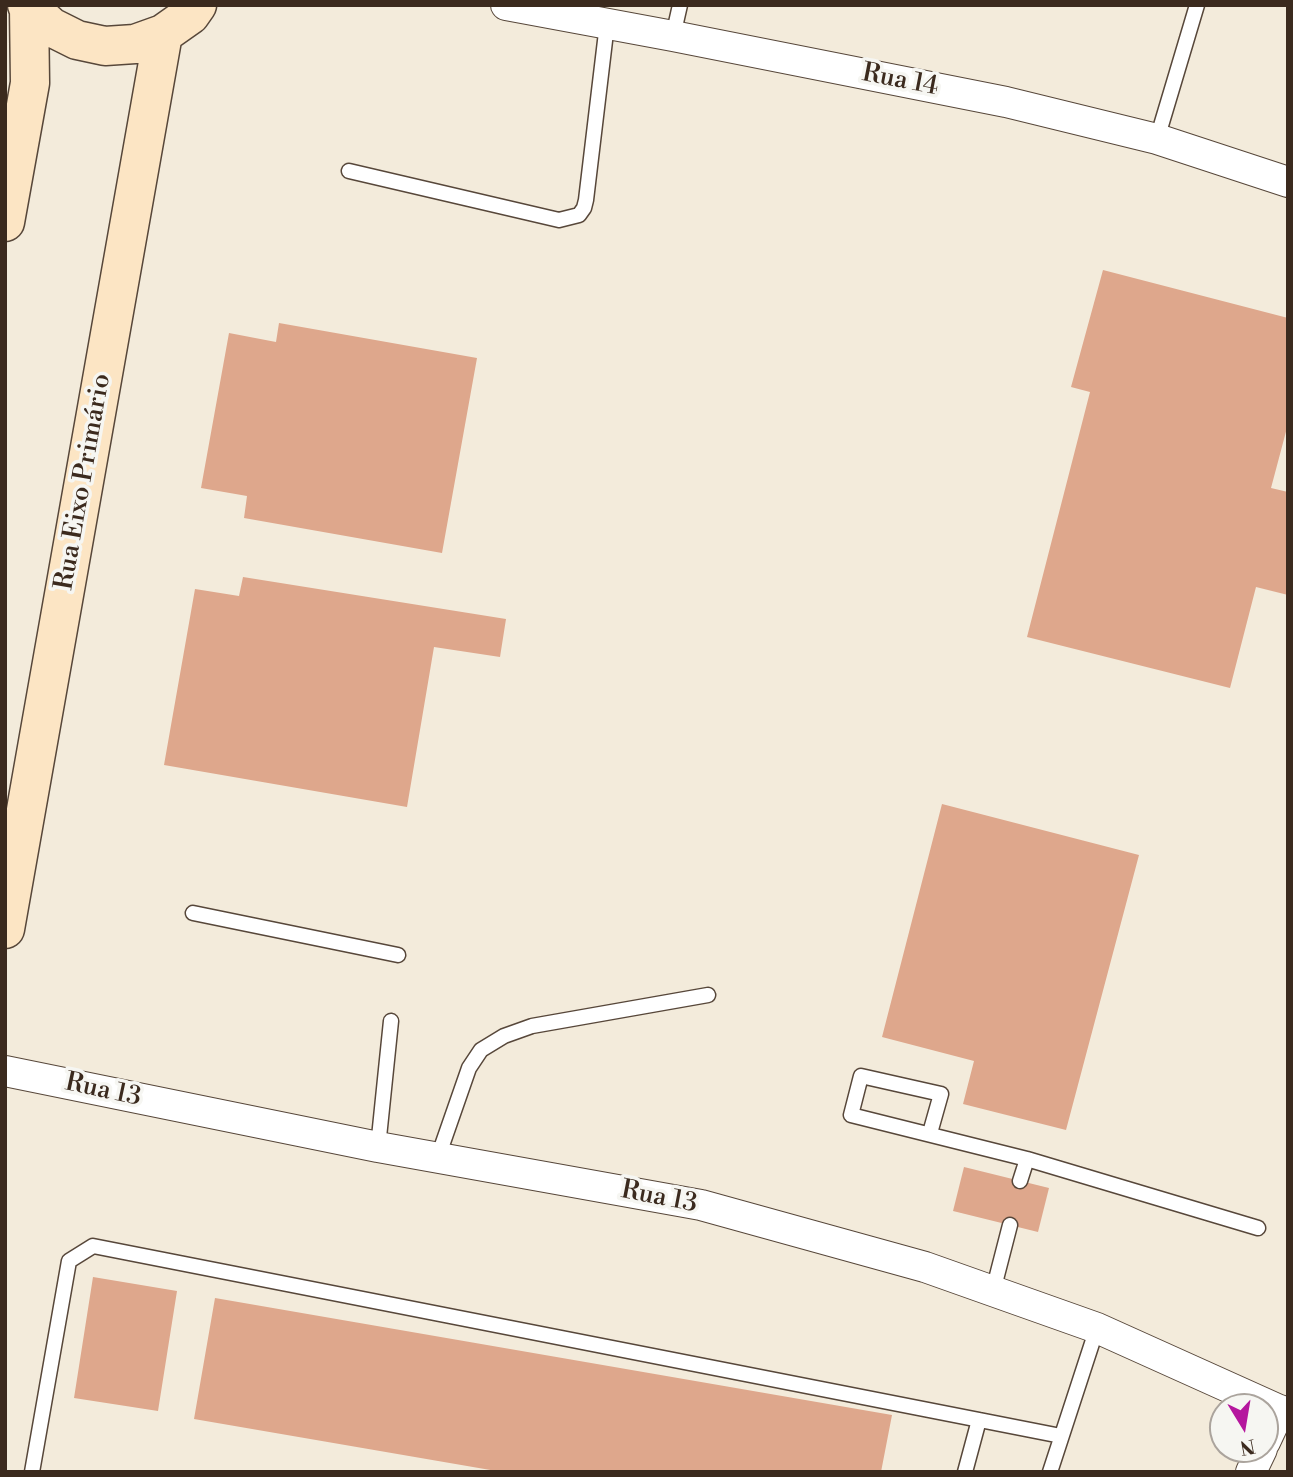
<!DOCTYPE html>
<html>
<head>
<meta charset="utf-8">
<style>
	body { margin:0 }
	#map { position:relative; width:1293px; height:1477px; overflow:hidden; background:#f3ebdb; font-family:"Libre Bodoni",serif }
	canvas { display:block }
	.frame { position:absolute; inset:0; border:7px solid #3b2a1e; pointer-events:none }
	.north { position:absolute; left:1209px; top:1393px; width:70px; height:70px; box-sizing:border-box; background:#f6f6f2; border:2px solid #aba49d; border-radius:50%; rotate:169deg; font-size:19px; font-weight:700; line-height:28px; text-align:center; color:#3b2a1e }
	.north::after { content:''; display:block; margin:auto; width:24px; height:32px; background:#b5179e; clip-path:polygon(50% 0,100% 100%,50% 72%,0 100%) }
</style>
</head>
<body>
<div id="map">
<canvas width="1293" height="1477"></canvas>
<div class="frame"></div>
<div class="north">N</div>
</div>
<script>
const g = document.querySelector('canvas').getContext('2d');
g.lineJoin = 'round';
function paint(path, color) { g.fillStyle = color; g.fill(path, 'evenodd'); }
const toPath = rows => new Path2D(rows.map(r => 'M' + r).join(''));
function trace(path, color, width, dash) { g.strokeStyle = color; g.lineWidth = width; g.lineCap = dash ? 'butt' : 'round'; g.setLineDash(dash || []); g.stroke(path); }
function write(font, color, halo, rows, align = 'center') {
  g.font = font + ' "Libre Bodoni",serif'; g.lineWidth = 7; g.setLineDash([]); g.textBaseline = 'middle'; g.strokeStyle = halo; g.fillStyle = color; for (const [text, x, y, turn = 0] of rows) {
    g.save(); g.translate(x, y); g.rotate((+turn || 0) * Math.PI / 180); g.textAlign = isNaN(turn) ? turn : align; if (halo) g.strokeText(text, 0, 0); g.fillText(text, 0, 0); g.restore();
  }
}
const building = toPath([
	[1103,270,1288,318,1288,424,1271,488,1288,492,1288,595,1256,587,1230,688,1027,637,1090,392,1071,387],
	[279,323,477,358,442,553,244,518,247,496,201,488,229,333,276,342],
	[243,577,506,619,500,657,434,647,407,807,164,765,195,589,239,596],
	[942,804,1139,855,1066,1130,963,1104,974,1061,882,1037],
	[964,1167,1049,1188,1038,1232,953,1211],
	[93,1277,177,1291,158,1411,74,1398],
	[215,1298,892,1415,881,1472,502,1472,194,1419]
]);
const lane = toPath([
	[673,36,680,5],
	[1157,139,1197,5],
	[349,171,559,220,579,215,584,208,586,200,607,24],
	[193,913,398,955],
	[930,1133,941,1094,861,1076,851,1115,1027,1159],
	[378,1147,391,1021],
	[438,1157,469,1068,481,1050,504,1036,532,1026,708,995],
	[1020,1181,1027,1159,1258,1228],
	[993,1291,1010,1225],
	[32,1472,69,1261,93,1246,1061,1436],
	[965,1472,979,1420],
	[1050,1472,1097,1328]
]);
const street = toPath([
	[506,5,673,36,1006,102,1157,139,1288,182],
	[5,1071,378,1147,701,1205,925,1267,1097,1328,1288,1414],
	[1265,1442,1280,1410],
	[1251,1472,1262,1449]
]);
const secondary = toPath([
	[27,5,51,27,77,40,105,46,135,44,163,34,190,15,197,5],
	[5,222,30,83,29,8],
	[5,929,163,34]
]);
const streetNames = [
	["Rua 14",900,81,11],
	["Rua Eixo Primário",84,482,-80],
	["Rua 13",103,1091,12],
	["Rua 13",659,1198,11]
];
paint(building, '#dea78c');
trace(lane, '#57473a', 17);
trace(street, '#57473a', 32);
trace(secondary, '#57473a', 41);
trace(lane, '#fff', 14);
trace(street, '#fff', 30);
trace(secondary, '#fce5c4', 38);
write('26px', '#3b2a1e', '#f6f6f2', streetNames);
</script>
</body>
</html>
